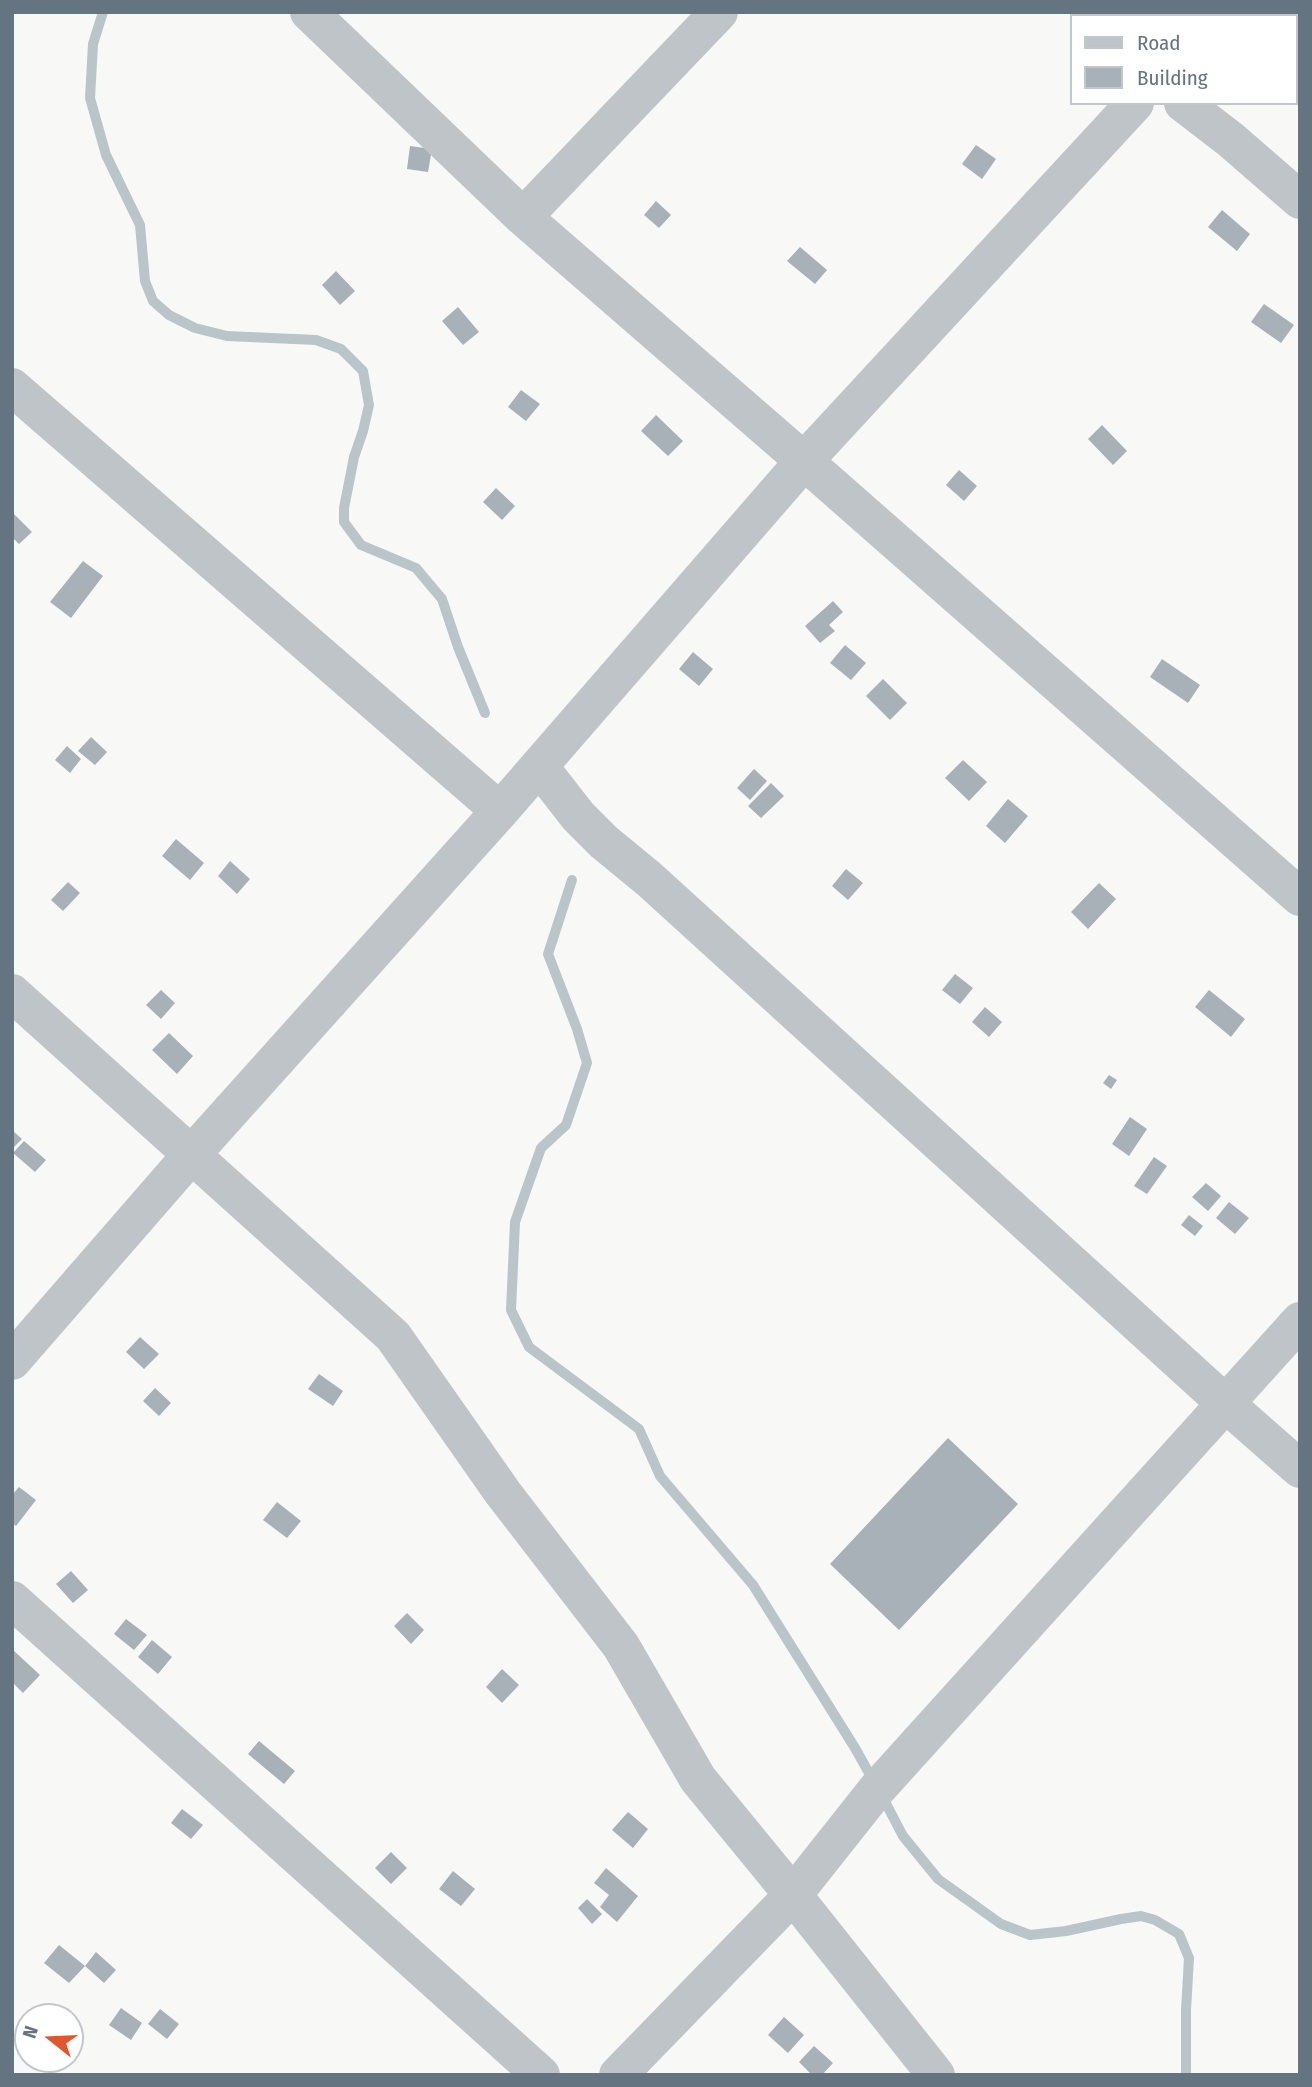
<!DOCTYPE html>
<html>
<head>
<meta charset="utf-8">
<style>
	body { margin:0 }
	#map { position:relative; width:1312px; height:2087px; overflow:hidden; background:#f8f8f6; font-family:"Fira Sans Condensed",sans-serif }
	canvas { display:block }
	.frame { position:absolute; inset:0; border:14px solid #647480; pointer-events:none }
	.legend { position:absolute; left:1070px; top:14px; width:228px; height:91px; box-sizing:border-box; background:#fff; border:2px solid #c1c7cc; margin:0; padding:9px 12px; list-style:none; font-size:21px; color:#647480 }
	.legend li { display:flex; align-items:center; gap:14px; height:35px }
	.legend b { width:35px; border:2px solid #c1c7cc }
	.north { position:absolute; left:14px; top:2003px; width:70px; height:70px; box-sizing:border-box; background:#fff; border:2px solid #c1c7cc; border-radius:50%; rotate:288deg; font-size:19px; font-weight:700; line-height:28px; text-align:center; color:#647480 }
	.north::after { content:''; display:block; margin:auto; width:24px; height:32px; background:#e0562e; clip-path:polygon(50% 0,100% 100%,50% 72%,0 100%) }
</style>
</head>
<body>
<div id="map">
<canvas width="1312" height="2087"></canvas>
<div class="frame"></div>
<ul class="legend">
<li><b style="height:9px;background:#bfc4c8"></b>Road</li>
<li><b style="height:19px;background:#a8b1b7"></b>Building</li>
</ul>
<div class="north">N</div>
</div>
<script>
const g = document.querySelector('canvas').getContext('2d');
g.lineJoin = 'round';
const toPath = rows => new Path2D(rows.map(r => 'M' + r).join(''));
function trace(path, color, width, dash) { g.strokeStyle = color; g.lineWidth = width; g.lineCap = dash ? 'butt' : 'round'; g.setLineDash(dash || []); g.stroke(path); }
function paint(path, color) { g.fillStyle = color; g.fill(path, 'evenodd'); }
const stream = toPath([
	[103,12,93,44,90,98,106,155,140,225,145,281,153,301,169,315,195,328,227,336,316,340,341,349,363,371,369,405,363,431,354,457,344,508,344,522,361,545,416,568,442,599,458,647,485,713],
	[572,880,548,954,577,1029,587,1063,566,1125,541,1148,515,1222,511,1310,529,1347,639,1429,660,1476,753,1585,855,1748,874,1782],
	[882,1796,903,1836,938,1879,1001,1924,1030,1935,1066,1931,1121,1919,1141,1916,1155,1920,1179,1934,1189,1958,1186,2010,1186,2075]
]);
const building = toPath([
	[976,145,996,159,982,179,962,164],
	[410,146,432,149,428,172,407,169],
	[656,201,671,215,659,228,644,215],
	[1222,210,1250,234,1237,251,1208,227],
	[800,247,827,270,815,284,787,261],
	[336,271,355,291,340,305,322,285],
	[1264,304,1294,325,1281,343,1251,322],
	[458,307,479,332,463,345,442,321],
	[521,390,540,404,526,421,508,407],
	[656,415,683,441,668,456,641,431],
	[1102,425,1127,451,1113,465,1088,439],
	[959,470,977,486,964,501,946,485],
	[496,488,515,506,502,520,483,502],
	[14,514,32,532,19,544,12,537,12,516],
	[83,561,103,576,71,618,50,602],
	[833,601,843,612,829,625,835,631,820,643,805,626],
	[845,645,866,663,851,680,830,663],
	[693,652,713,669,699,686,679,669],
	[1162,659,1200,685,1188,703,1150,677],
	[883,679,907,703,890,720,866,696],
	[91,737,107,752,95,765,78,751],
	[67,746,81,759,70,773,55,760],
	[963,760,987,782,969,801,945,778],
	[754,769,767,781,750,800,737,788],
	[771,783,784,796,761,818,748,806],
	[1008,799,1028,816,1005,843,986,826],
	[176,839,204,863,190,880,162,856],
	[230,861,250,879,237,894,218,876],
	[846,869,863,883,848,900,832,886],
	[68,882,80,893,63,911,51,900],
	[1099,883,1116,899,1088,929,1071,912],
	[955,974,973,988,960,1004,942,990],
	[161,990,175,1003,161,1019,146,1005],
	[1209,990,1245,1019,1231,1037,1195,1007],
	[985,1007,1002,1022,989,1037,972,1022],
	[169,1033,193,1056,177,1074,152,1050],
	[1109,1075,1117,1080,1111,1089,1103,1083],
	[1130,1117,1147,1129,1129,1156,1112,1144],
	[12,1130,22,1139,12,1149],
	[24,1141,46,1160,35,1172,13,1153],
	[1154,1157,1167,1166,1147,1194,1134,1186],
	[1206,1183,1221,1196,1208,1211,1192,1197],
	[1229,1202,1249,1218,1235,1234,1216,1218],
	[1189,1215,1203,1226,1195,1236,1181,1225],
	[140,1337,159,1354,144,1369,126,1352],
	[319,1374,343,1391,333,1406,308,1389],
	[155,1388,171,1403,159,1416,143,1401],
	[948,1438,1018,1504,899,1630,830,1564],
	[19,1487,36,1500,16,1526,12,1523,12,1495],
	[277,1502,301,1521,287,1538,263,1520],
	[71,1571,88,1590,73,1603,56,1584],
	[407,1613,424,1630,411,1644,394,1626],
	[126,1619,147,1635,134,1650,114,1634],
	[152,1640,172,1657,158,1674,138,1657],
	[12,1649,40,1675,23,1693,12,1682],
	[502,1669,519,1685,502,1703,486,1687],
	[259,1741,295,1771,284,1784,248,1754],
	[182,1809,203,1825,191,1839,171,1823],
	[628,1812,648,1829,633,1848,612,1830],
	[391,1852,407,1868,391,1884,375,1868],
	[606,1868,638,1896,617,1922,600,1907,609,1895,594,1883],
	[453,1871,475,1889,461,1906,439,1889],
	[587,1899,602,1914,592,1924,578,1908],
	[59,1945,85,1966,69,1983,44,1963],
	[96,1952,116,1970,104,1983,85,1966],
	[121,2008,142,2023,131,2040,109,2025],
	[160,2009,179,2024,167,2039,148,2024],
	[784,2017,804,2035,788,2053,768,2035],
	[814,2046,833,2063,822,2075,812,2075,799,2062]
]);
const minor = toPath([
	[309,12,523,217,804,461,1300,897],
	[1183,103,1231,140,1300,200],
	[523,217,719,12],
	[12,387,500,811],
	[539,766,578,816,604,842,649,879,1226,1404,1300,1469],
	[12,993,393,1336,503,1493,621,1646,698,1779,793,1895,936,2075],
	[12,1361,192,1154,500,811,804,461,1135,103],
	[12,1600,541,2075],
	[618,2075,793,1895,877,1789,1300,1321]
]);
trace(stream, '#b9c5c9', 10);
paint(building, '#a8b1b7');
trace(minor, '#bfc4c8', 38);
</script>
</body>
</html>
